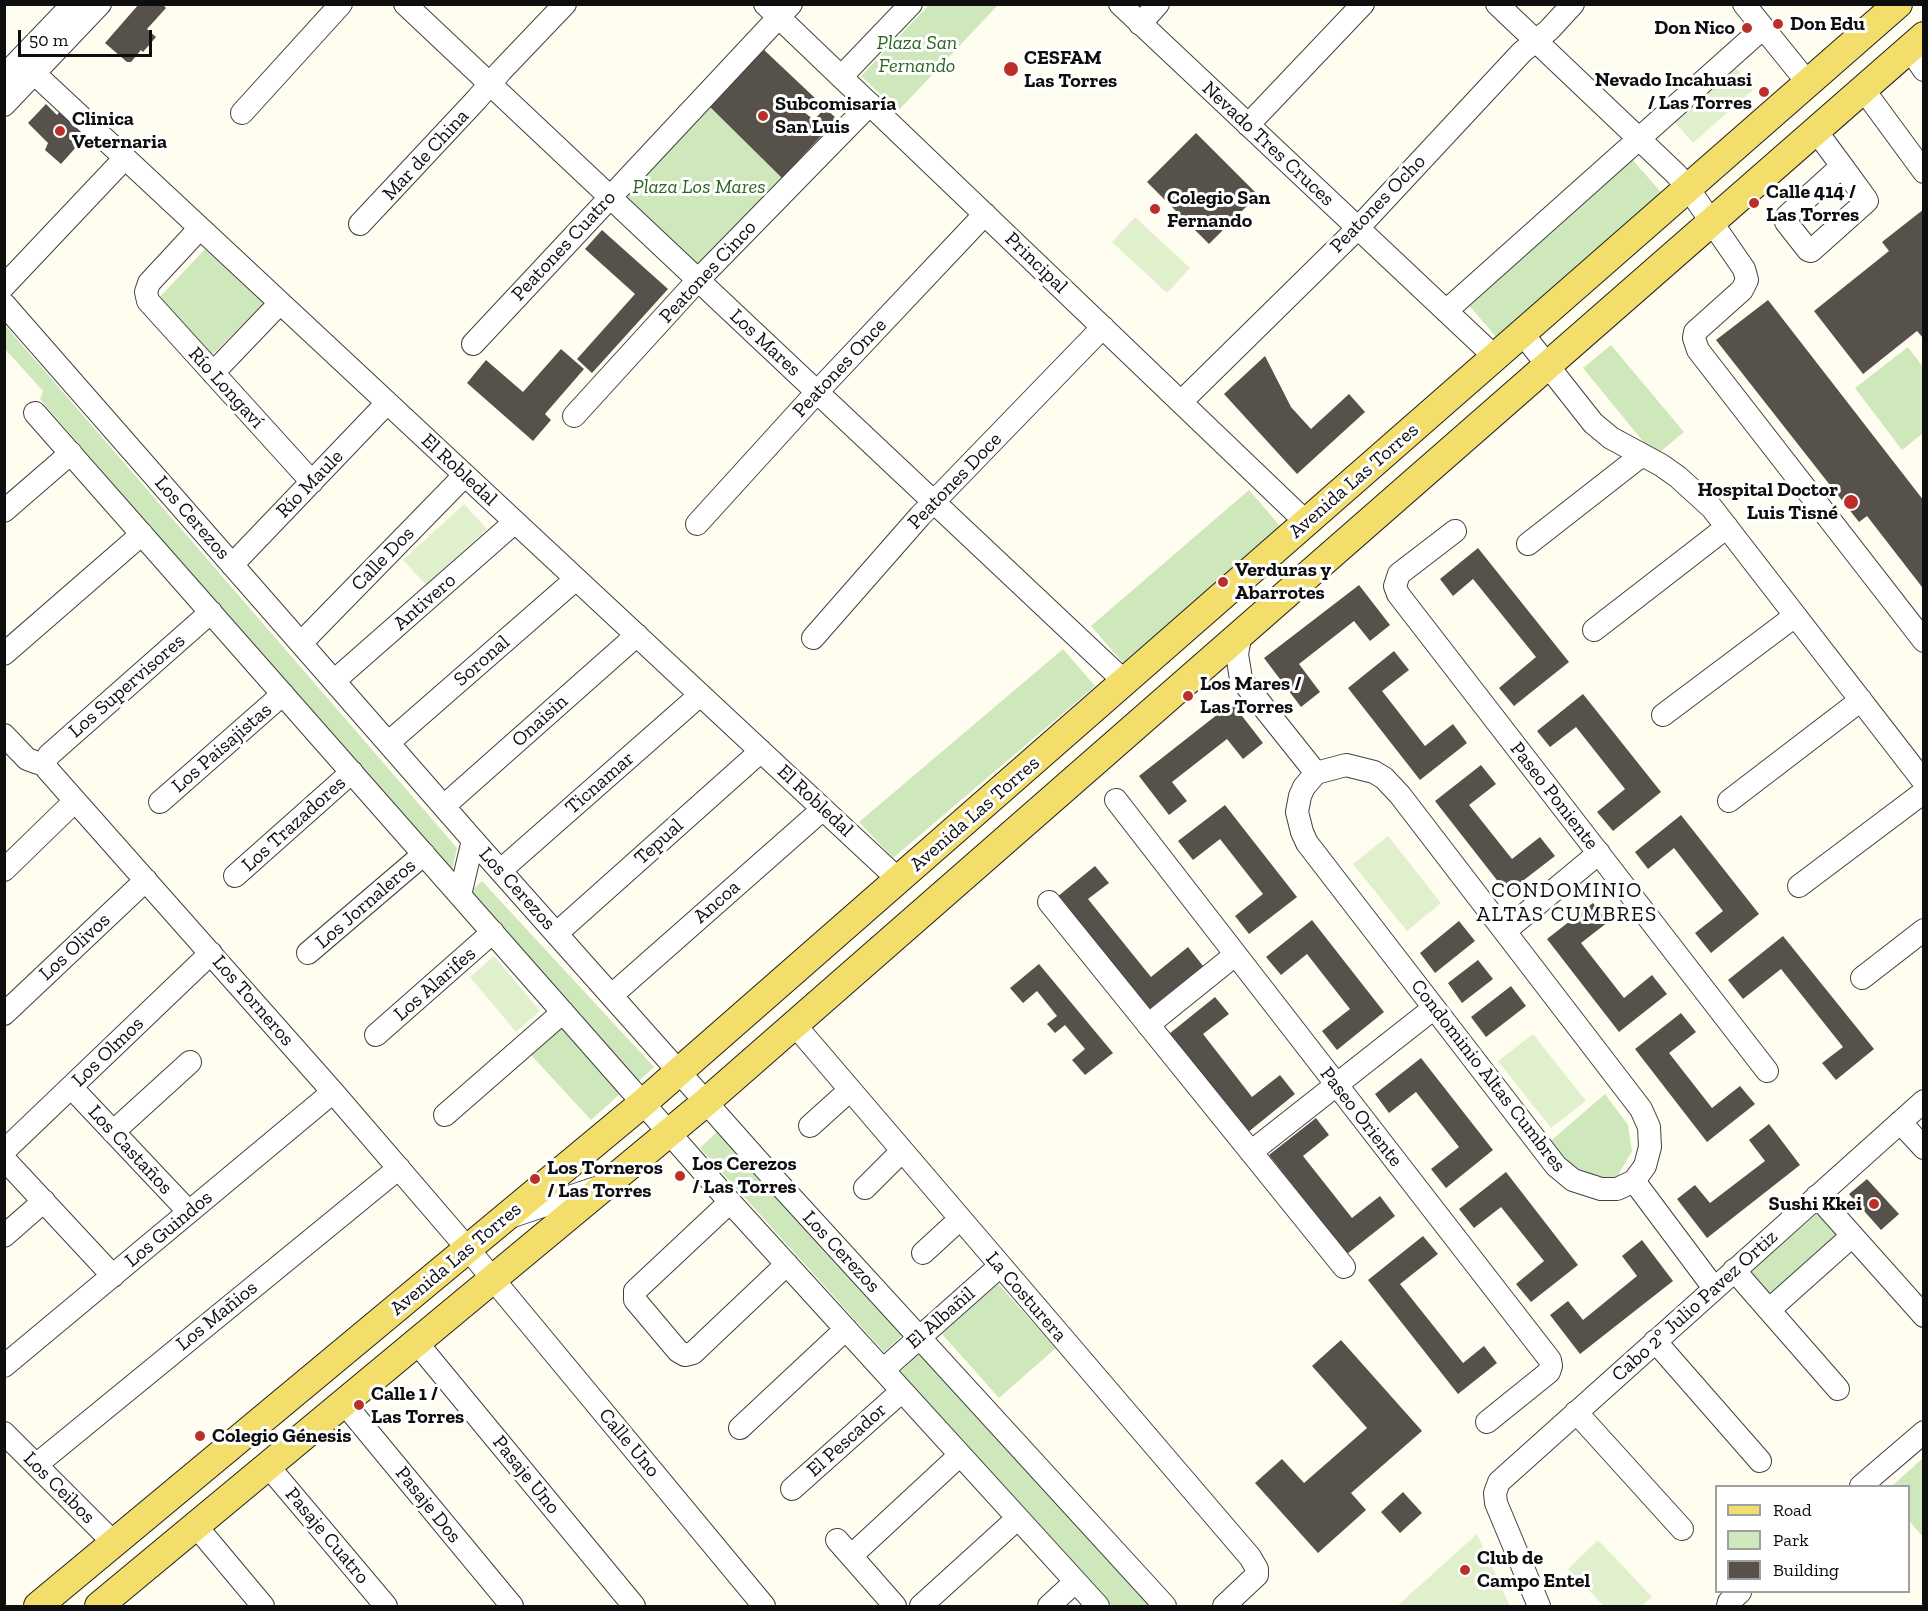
<!DOCTYPE html>
<html>
<head>
<meta charset="utf-8">
<style>
	body { margin:0 }
	#map { position:relative; width:1928px; height:1611px; overflow:hidden; background:#fffdf0; font-family:"Zilla Slab",serif }
	canvas { display:block }
	.frame { position:absolute; inset:0; border:6px solid #0e0e0e; pointer-events:none }
	.legend { position:absolute; left:1715px; top:1485px; width:195px; height:108px; box-sizing:border-box; background:#fff; border:2px solid #9f9f9f; margin:0; padding:8px 10px; list-style:none; font-size:18px; color:#0e0e0e }
	.legend li { display:flex; align-items:center; gap:12px; height:30px }
	.legend b { width:30px; border:2px solid #9f9f9f }
	.scale { position:absolute; left:18px; top:30px; width:134px; height:27px; box-sizing:border-box; border:3px solid #0e0e0e; border-top:0; padding-left:8px; font-size:18px; line-height:21px; white-space:nowrap; color:#0e0e0e; -webkit-text-stroke:4px #fff; paint-order:stroke }
</style>
</head>
<body>
<div id="map">
<canvas width="1928" height="1611"></canvas>
<div class="frame"></div>
<ul class="legend">
<li><b style="height:8px;background:#f4de6b"></b>Road</li>
<li><b style="height:16px;background:#cfe8bb"></b>Park</li>
<li><b style="height:16px;background:#57514b"></b>Building</li>
</ul>
<div class="scale">50 m</div>
</div>
<script>
const g = document.querySelector('canvas').getContext('2d');
g.lineJoin = 'round';
function paint(path, color) { g.fillStyle = color; g.fill(path, 'evenodd'); }
const toPath = rows => new Path2D(rows.map(r => 'M' + r).join(''));
function trace(path, color, width, dash) { g.strokeStyle = color; g.lineWidth = width; g.lineCap = dash ? 'butt' : 'round'; g.setLineDash(dash || []); g.stroke(path); }
function write(font, color, halo, rows, align = 'center') {
  g.font = font + ' "Zilla Slab",serif'; g.lineWidth = 6; g.setLineDash([]); g.textBaseline = 'middle'; g.strokeStyle = halo; g.fillStyle = color; for (const [text, x, y, turn = 0] of rows) {
    g.save(); g.translate(x, y); g.rotate((+turn || 0) * Math.PI / 180); g.textAlign = isNaN(turn) ? turn : align; if (halo) g.strokeText(text, 0, 0); g.fillText(text, 0, 0); g.restore();
  }
}
const green = toPath([
	[929,5,998,5,898,111,861,76],
	[707,104,782,178,694,268,619,194],
	[1630,157,1661,192,1497,338,1466,302],
	[205,249,264,303,212,355,157,300],
	[4,324,457,848,452,871,441,863,40,399,43,391,5,349],
	[1611,345,1684,432,1655,456,1583,368],
	[1908,347,1923,367,1923,433,1902,450,1855,388],
	[1249,490,1280,526,1123,663,1091,626],
	[1063,649,1095,686,893,858,859,822],
	[482,881,654,1067,636,1084,470,892],
	[561,1027,621,1093,591,1120,531,1055],
	[1605,1094,1628,1125,1632,1151,1617,1177,1590,1182,1546,1145],
	[718,1131,905,1333,884,1352,700,1148],
	[1818,1213,1841,1240,1771,1298,1749,1273],
	[998,1284,1056,1348,999,1398,942,1334],
	[923,1350,1152,1606,1112,1606,900,1372],
	[1923,1458,1923,1537,1909,1521,1908,1486,1892,1486]
]);
const pitch = toPath([
	[1734,66,1754,89,1693,143,1673,120],
	[1135,217,1190,268,1167,293,1112,242],
	[464,504,487,529,426,585,403,560],
	[1388,836,1441,903,1407,931,1353,864],
	[494,956,540,1011,516,1032,470,977],
	[1533,1034,1586,1101,1551,1128,1498,1061],
	[1477,1534,1510,1606,1397,1606],
	[1598,1540,1652,1597,1642,1606,1604,1606,1568,1569]
]);
const building = toPath([
	[139,4,162,4,166,8,147,29,156,37,143,52,141,50,131,62,127,62,105,43],
	[762,48,816,99,804,112,814,120,825,108,837,119,782,178,707,104],
	[46,104,57,115,61,110,87,135,61,164,45,150,48,143,28,123],
	[1196,133,1258,195,1209,244,1147,182],
	[1924,209,1924,339,1917,331,1863,374,1814,311,1889,251,1882,242],
	[602,230,668,289,592,373,577,359,635,294,585,249],
	[1768,300,1924,501,1924,585,1922,587,1867,516,1859,522,1716,340],
	[561,349,584,369,545,414,551,420,533,441,467,383,486,360,523,392],
	[1265,356,1291,407,1311,429,1349,394,1365,412,1297,474,1224,394],
	[1478,548,1569,662,1514,706,1499,688,1536,657,1473,579,1453,596,1440,579],
	[1359,585,1390,625,1370,641,1354,621,1299,664,1320,692,1301,707,1264,658],
	[1394,651,1409,670,1382,691,1425,746,1453,724,1467,743,1420,780,1348,688],
	[1583,694,1661,792,1613,831,1597,812,1625,789,1576,727,1550,747,1537,731],
	[1232,703,1263,743,1243,759,1227,739,1172,782,1187,801,1169,815,1139,776],
	[1481,765,1496,784,1469,805,1512,859,1540,837,1555,856,1507,893,1435,801],
	[1225,805,1297,897,1249,934,1235,916,1263,894,1220,839,1193,860,1178,841],
	[1681,815,1759,914,1711,953,1695,933,1723,911,1674,848,1648,869,1635,852],
	[1095,866,1109,883,1088,899,1151,977,1188,947,1203,966,1148,1010,1057,897],
	[1593,903,1608,922,1581,943,1624,998,1652,975,1667,994,1619,1032,1547,939],
	[1312,920,1384,1012,1337,1050,1322,1031,1350,1009,1307,954,1281,975,1266,957],
	[1459,921,1475,941,1435,973,1420,953],
	[1783,936,1874,1049,1836,1080,1822,1063,1843,1047,1781,969,1743,999,1728,980],
	[1478,960,1493,979,1462,1003,1448,983],
	[1039,964,1113,1053,1085,1075,1072,1060,1085,1049,1065,1025,1055,1033,1047,1024,1057,1016,1037,991,1023,1003,1010,988],
	[1511,986,1526,1006,1486,1037,1471,1017],
	[1215,997,1229,1014,1203,1034,1252,1097,1280,1075,1295,1094,1247,1133,1169,1034],
	[1681,1013,1696,1032,1669,1053,1712,1108,1740,1086,1755,1104,1707,1142,1635,1049],
	[1421,1058,1493,1150,1446,1188,1431,1169,1459,1147,1416,1092,1389,1113,1375,1094],
	[1316,1118,1329,1135,1303,1156,1352,1218,1380,1196,1395,1216,1347,1254,1269,1155],
	[1769,1124,1800,1165,1707,1238,1677,1199,1695,1185,1710,1203,1765,1161,1749,1140],
	[1506,1172,1578,1265,1531,1302,1516,1284,1544,1261,1501,1207,1474,1228,1459,1209],
	[1867,1179,1899,1214,1881,1230,1849,1194],
	[1423,1236,1438,1254,1400,1284,1463,1363,1484,1346,1497,1363,1458,1394,1368,1280],
	[1642,1240,1673,1281,1580,1354,1550,1315,1568,1301,1583,1320,1637,1276,1622,1256],
	[1341,1340,1422,1431,1351,1493,1366,1510,1318,1553,1255,1483,1282,1459,1304,1483,1367,1428,1312,1366],
	[1403,1492,1422,1513,1400,1533,1381,1512]
]);
const minor = toPath([
	[405,4,1125,682],
	[765,4,1307,523],
	[1120,4,1495,357],
	[1497,4,1676,174,1688,188,1744,269,1747,280,1742,290,1695,332,1694,338,1698,350,1924,641],
	[1744,4,1808,83],
	[1140,24,1158,4],
	[1909,48,1924,70],
	[20,60,899,880],
	[4,76,73,4],
	[841,77,911,4],
	[1863,89,1924,172],
	[4,105,100,4],
	[242,113,341,4],
	[1248,125,1363,4],
	[1816,131,1842,166,1866,199,1867,201,1811,251,1808,250,1786,222,1787,216,1842,166],
	[360,224,477,99,501,71,565,4],
	[200,228,149,283,146,292,148,301,312,482],
	[4,286,125,158],
	[4,304,473,840,768,1172,1165,1606],
	[1446,311,1763,28],
	[1522,333,1593,423,1611,438,1661,465,1678,477,1712,508,1924,782],
	[473,344,791,4],
	[213,373,280,303],
	[1181,402,1358,228,1522,52,1549,30,1573,4],
	[35,413,730,1202,1098,1606],
	[574,416,698,280,870,104],
	[4,511,71,453],
	[697,524,817,392,985,214],
	[1455,531,1399,574,1395,586,1398,594,1767,1071],
	[1528,544,1642,455],
	[232,565,387,403],
	[1594,630,1727,527],
	[1241,633,1237,654,1241,679,1316,773],
	[813,638,920,516,1103,327],
	[301,643,465,475],
	[4,654,142,534],
	[334,681,515,522],
	[1663,715,1795,616],
	[4,735,27,759,38,763,45,762],
	[388,743,576,579],
	[45,762,47,769,333,1092,468,1249,764,1606],
	[45,762,49,755,211,612],
	[1346,765,1374,772,1384,778,1400,795,1641,1109,1649,1127,1650,1147,1645,1166,1634,1181,1617,1189,1601,1189,1573,1180,1556,1166,1307,843,1302,832,1297,812,1300,796,1304,787,1316,773,1346,765],
	[1116,800,1550,1360,1551,1366,1549,1372,1487,1422],
	[1729,801,1861,700],
	[160,802,283,694],
	[444,806,637,635],
	[4,870,75,801],
	[501,870,700,695],
	[235,876,352,772],
	[1799,886,1924,792],
	[460,895,473,840],
	[1049,902,1344,1267],
	[1505,931,1599,853],
	[557,933,761,751],
	[308,953,424,854],
	[1862,978,1924,930],
	[612,995,823,809],
	[4,1014,146,880],
	[794,1024,1250,1557,1257,1569,1257,1575,1224,1606],
	[1148,1025,1235,955],
	[376,1035,493,932],
	[71,1087,189,1212],
	[445,1115,563,1012],
	[1900,1122,1924,1148],
	[810,1126,850,1090],
	[113,1132,190,1062],
	[4,1151,211,953],
	[1251,1152,1434,1008],
	[4,1159,113,1276],
	[1634,1181,1714,1288],
	[865,1188,902,1151],
	[1817,1196,1924,1316],
	[730,1202,635,1291,635,1300,678,1351,685,1355,693,1353,787,1264],
	[510,1217,596,1188],
	[4,1236,44,1201],
	[923,1253,960,1219],
	[1734,1270,1838,1389],
	[1769,1310,1852,1236],
	[1655,1341,1760,1461],
	[417,1343,634,1606],
	[4,1366,333,1092],
	[883,1370,1000,1266],
	[344,1403,512,1606],
	[1576,1412,1682,1529],
	[740,1428,846,1329],
	[4,1433,114,1543],
	[36,1465,399,1168],
	[268,1466,386,1606],
	[1861,1486,1924,1432],
	[792,1489,902,1391],
	[196,1526,263,1606],
	[837,1540,895,1606],
	[851,1556,960,1455],
	[921,1606,1018,1518],
	[1049,1606,1075,1582],
	[1539,1606,1496,1503,1495,1493,1499,1482,1924,1101],
	[1728,1606,1729,1602,1740,1592]
]);
const major = toPath([
	[38,1606,643,1103,1898,4],
	[99,1606,706,1102,1924,36]
]);
const markers = [
	[1778,24,6,"#bb2f2a"],
	[1747,28,6,"#bb2f2a"],
	[1011,69,8,"#bb2f2a"],
	[1764,92,6,"#bb2f2a"],
	[763,116,6,"#bb2f2a"],
	[60,131,6,"#bb2f2a"],
	[1754,203,6,"#bb2f2a"],
	[1155,209,6,"#bb2f2a"],
	[1851,502,8,"#bb2f2a"],
	[1223,582,6,"#bb2f2a"],
	[1188,696,6,"#bb2f2a"],
	[680,1176,6,"#bb2f2a"],
	[535,1179,6,"#bb2f2a"],
	[1874,1204,6,"#bb2f2a"],
	[359,1405,6,"#bb2f2a"],
	[200,1436,6,"#bb2f2a"],
	[1465,1570,6,"#bb2f2a"]
];
const poiNames = [
	["Don Edu",1790,24],
	["Don Nico",1735,28,"right"],
	["CESFAM",1024,58],
	["Las Torres",1024,81],
	["Nevado Incahuasi",1752,80,"right"],
	["/ Las Torres",1752,103,"right"],
	["Subcomisaría",775,104],
	["San Luis",775,127],
	["Clinica",72,119],
	["Veternaria",72,142],
	["Calle 414 /",1766,192],
	["Las Torres",1766,215],
	["Colegio San",1167,198],
	["Fernando",1167,221],
	["Hospital Doctor",1838,490,"right"],
	["Luis Tisné",1838,513,"right"],
	["Verduras y",1235,570],
	["Abarrotes",1235,593],
	["Los Mares /",1200,684],
	["Las Torres",1200,707],
	["Los Cerezos",692,1164],
	["/ Las Torres",692,1187],
	["Los Torneros",547,1168],
	["/ Las Torres",547,1191],
	["Sushi Kkei",1862,1204,"right"],
	["Calle 1 /",371,1394],
	["Las Torres",371,1417],
	["Colegio Génesis",212,1436],
	["Club de",1477,1558],
	["Campo Entel",1477,1581]
];
const parkNames = [
	["Plaza San",917,43],
	["Fernando",917,66],
	["Plaza Los Mares",699,187]
];
const streetNames = [
	["Nevado Tres Cruces",1268,144,43],
	["Mar de China",426,155,-47],
	["Peatones Ocho",1378,204,-46],
	["Peatones Cuatro",564,246,-47],
	["Principal",1036,263,44],
	["Peatones Cinco",708,272,-47],
	["Los Mares",765,343,43],
	["Peatones Once",840,368,-47],
	["Río Longaví",226,388,48],
	["El Robledal",459,470,43],
	["Peatones Doce",955,481,-46],
	["Avenida Las Torres",1354,481,-41],
	["Río Maule",310,484,-46],
	["Los Cerezos",192,518,49],
	["Calle Dos",383,559,-46],
	["Antivero",425,602,-41],
	["Soronal",482,661,-41],
	["Los Supervisores",127,686,-41],
	["Onaisin",540,721,-42],
	["Los Paisajistas",222,748,-41],
	["Ticnamar",600,783,-41],
	["Paseo Poniente",1554,796,52],
	["El Robledal",815,801,43],
	["Avenida Las Torres",975,814,-41],
	["Los Trazadores",294,824,-42],
	["Tepual",659,842,-42],
	["Los Cerezos",517,889,48],
	["Ancoa",717,902,-41],
	["Los Jornaleros",366,904,-41],
	["Los Olivos",75,947,-43],
	["Los Alarifes",435,984,-41],
	["Los Torneros",253,1001,49],
	["Los Olmos",108,1052,-44],
	["Condominio Altas Cumbres",1488,1076,52],
	["Paseo Oriente",1361,1117,52],
	["Los Castaños",130,1150,47],
	["Los Guindos",169,1229,-40],
	["Los Cerezos",841,1252,47],
	["Avenida Las Torres",456,1259,-40],
	["La Costurera",1026,1297,49],
	["Cabo 2º Julio Pavez Ortiz",1695,1306,-42],
	["Los Mañios",217,1316,-39],
	["El Albañil",941,1318,-41],
	["El Pescador",847,1440,-42],
	["Calle Uno",629,1443,50],
	["Pasaje Uno",526,1475,51],
	["Los Ceibos",59,1488,45],
	["Pasaje Dos",428,1505,51],
	["Pasaje Cuatro",327,1536,50]
];
const neighbourhoodNames = [
	["CONDOMINIO",1567,891],
	["ALTAS CUMBRES",1567,915]
];
paint(green, '#cfe8bb');
paint(pitch, '#e1f0cc');
paint(building, '#57514b');
trace(minor, '#414141', 24);
trace(major, '#1f1f1f', 30);
trace(minor, '#fff', 22);
trace(major, '#f4de6b', 28);
for (const [x, y, r, color] of markers) { const dot = new Path2D(); dot.arc(x, y, r, 0, 2 * Math.PI); g.fillStyle = color; g.fill(dot); trace(dot, '#fff', 2); }
write('bold 20px', '#0e0e0e', '#fff', poiNames, 'left');
write('italic 20px', '#296520', '#fff', parkNames);
write('20px', '#0e0e0e', '#fff', streetNames);
g.letterSpacing = '1.5px';
write('21px', '#0e0e0e', '#fff', neighbourhoodNames);
g.letterSpacing = '0px';
</script>
</body>
</html>
